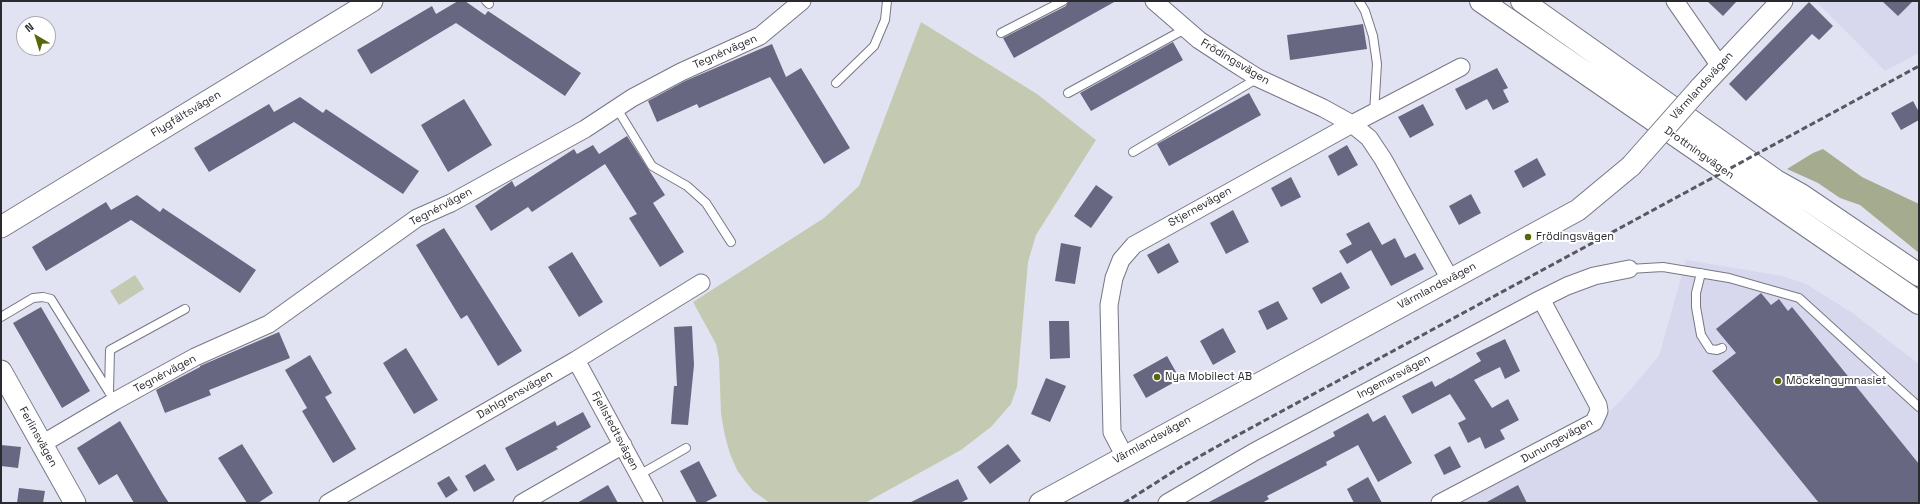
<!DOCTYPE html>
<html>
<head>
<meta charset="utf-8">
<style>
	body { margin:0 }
	#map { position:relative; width:1920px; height:504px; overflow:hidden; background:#e2e3f2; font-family:"Space Grotesk",sans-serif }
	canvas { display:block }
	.frame { position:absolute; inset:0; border:2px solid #2a2a30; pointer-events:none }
	.north { position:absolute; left:16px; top:16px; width:40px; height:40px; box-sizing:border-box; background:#fff; border:1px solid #aaaaac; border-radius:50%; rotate:322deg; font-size:11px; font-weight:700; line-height:16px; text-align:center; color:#2a2a30 }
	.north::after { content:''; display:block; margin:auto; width:14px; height:18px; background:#5a660a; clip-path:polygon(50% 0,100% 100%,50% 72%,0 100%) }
</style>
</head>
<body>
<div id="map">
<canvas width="1920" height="504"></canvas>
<div class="frame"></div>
<div class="north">N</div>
</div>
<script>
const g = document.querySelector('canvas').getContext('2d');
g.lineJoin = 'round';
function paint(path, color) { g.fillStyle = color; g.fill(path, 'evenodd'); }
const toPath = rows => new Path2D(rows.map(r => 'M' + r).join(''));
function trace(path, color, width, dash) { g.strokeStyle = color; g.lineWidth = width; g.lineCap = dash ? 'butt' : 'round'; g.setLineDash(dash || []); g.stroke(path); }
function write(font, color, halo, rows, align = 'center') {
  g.font = font + ' "Space Grotesk",sans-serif'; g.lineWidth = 4; g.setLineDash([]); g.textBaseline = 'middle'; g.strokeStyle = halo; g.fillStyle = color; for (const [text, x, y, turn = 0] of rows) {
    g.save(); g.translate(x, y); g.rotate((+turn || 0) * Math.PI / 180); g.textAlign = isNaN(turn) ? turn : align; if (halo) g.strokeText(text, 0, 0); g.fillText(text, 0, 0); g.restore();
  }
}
const built = toPath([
	[1816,1,1919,1,1919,53,1885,71],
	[1686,260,1782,276,1806,284,1851,312,1919,364,1919,503,1460,503,1536,463,1597,424,1623,398,1659,356]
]);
const green = toPath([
	[921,22,1037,94,1096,140,1036,235,1028,262,1017,387,1011,404,991,427,961,450,865,503,770,503,753,491,745,481,737,470,730,454,725,436,721,414,719,359,716,344,693,302,824,218,859,186],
	[135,275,144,289,119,305,110,291]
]);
const forest = toPath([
	[1823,149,1862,177,1919,204,1919,253,1860,205,1840,198,1818,183,1787,169,1813,153]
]);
const building = toPath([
	[458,1,465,1,485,15,488,11,581,73,565,96,456,23,371,74,357,50,432,6,436,14],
	[1068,1,1116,1,1014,58,1003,38,1066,6],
	[1707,1,1737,1,1723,16],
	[1882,1,1913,1,1898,16],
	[1809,2,1833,26,1819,40,1812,34,1746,101,1729,84],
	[1363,24,1367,49,1290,60,1287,35],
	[1173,42,1183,60,1091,111,1080,93],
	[772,44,786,77,801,68,850,148,824,164,770,77,699,108,697,104,657,122,648,101,685,81],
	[1497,68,1508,88,1503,90,1509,102,1493,110,1487,99,1466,110,1455,89],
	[1249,93,1261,115,1169,166,1157,144],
	[300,97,323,113,326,109,419,171,403,194,294,122,209,172,194,148,269,104,274,112],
	[464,99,492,145,448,172,421,125],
	[1913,101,1919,112,1919,120,1901,130,1891,113],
	[1423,104,1434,125,1410,138,1398,117],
	[627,136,665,195,653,203,684,252,660,267,629,218,637,214,605,164,532,212,528,207,491,231,475,206,512,181,515,187,574,149,577,154,593,145,599,154],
	[1347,145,1358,165,1338,176,1328,156],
	[1537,158,1546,175,1523,188,1514,171],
	[1291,177,1301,197,1281,207,1271,188],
	[1096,185,1113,197,1091,228,1074,216],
	[1471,194,1481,213,1459,225,1449,206],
	[137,195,160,212,163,208,256,270,240,293,131,220,46,271,32,247,106,202,111,210],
	[1233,210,1249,242,1226,254,1210,223],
	[1369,222,1382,245,1395,238,1405,258,1415,253,1424,269,1391,286,1371,250,1347,264,1339,251,1352,244,1346,234],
	[444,228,522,351,498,366,467,315,461,319,416,245],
	[1061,243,1081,247,1075,284,1055,281],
	[1169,243,1179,262,1158,274,1147,255],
	[572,252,603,302,579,317,548,267],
	[1341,272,1350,288,1321,304,1312,288],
	[1761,293,1771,305,1779,299,1788,311,1792,307,1919,464,1919,503,1819,503,1712,371,1736,353,1716,329],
	[1278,301,1288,319,1267,330,1258,311],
	[41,307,90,391,62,408,13,323],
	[1049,321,1069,321,1070,358,1050,359],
	[692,326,694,365,688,425,671,424,674,386,677,386,674,327],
	[1223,328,1236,352,1213,365,1200,341],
	[279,332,290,358,209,390,211,395,165,413,156,390,200,367,200,366],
	[1505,339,1520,371,1505,379,1500,367,1474,380,1492,408,1508,399,1519,420,1500,430,1505,439,1485,449,1480,437,1468,443,1458,423,1466,419,1450,394,1412,414,1402,396,1432,381,1435,387,1450,378,1450,379,1481,361,1476,353],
	[406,348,438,400,414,414,383,363],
	[310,355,332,393,325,397,356,449,333,463,302,411,307,408,285,370],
	[1167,356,1180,379,1146,398,1133,375],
	[1046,378,1066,386,1050,422,1031,414],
	[583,412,591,427,556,447,558,449,517,471,505,448,555,421,557,426],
	[1368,413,1373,422,1385,415,1412,463,1378,482,1358,445,1326,462,1327,465,1267,496,1269,499,1262,503,1207,503,1335,436,1333,432],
	[120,421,163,494,169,503,134,503,117,474,99,485,77,448],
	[242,444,273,493,258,503,247,503,218,458],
	[1008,444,1021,461,990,484,977,467],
	[1,445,21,447,18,468,1,466],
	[1450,446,1461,467,1444,475,1434,455],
	[699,461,717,496,704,503,697,503,680,471],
	[485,464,495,480,474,492,465,476],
	[449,476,458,490,446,498,437,483],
	[1368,477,1382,503,1354,503,1347,489],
	[958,479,968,499,960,503,909,503],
	[608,485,618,503,577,503],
	[1518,485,1527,503,1485,503],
	[19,488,45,491,43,503,17,503]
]);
const service = toPath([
	[486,1,489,4],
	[1359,1,1365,11,1373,36,1377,64,1374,113],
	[1001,33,1063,1],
	[836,83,874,46,885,20,887,1],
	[1068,93,1185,29],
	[616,107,652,166,687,186,706,203,731,242],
	[1133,152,1258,78],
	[1629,269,1663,267,1729,278,1799,298,1919,407],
	[1701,273,1696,293,1696,307,1701,335,1710,349,1717,350,1722,348],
	[1,317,33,298,43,297,51,299,109,392],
	[109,392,110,350,185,309],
	[639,475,686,448]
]);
const minor = toPath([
	[1154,1,1199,40,1228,59,1258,78,1323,108,1352,124,1369,138,1383,159,1450,279],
	[1675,1,1720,66],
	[576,360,654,503],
	[42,444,115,401,195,357,269,324,417,218,451,203,585,129,632,98,681,72,760,36,802,1],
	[1124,455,1112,432,1109,305,1114,278,1121,260,1134,245,1352,124,1461,67],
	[328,503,576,360,701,283],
	[522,503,623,445],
	[1167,503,1254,452,1541,299,1567,286,1594,276,1629,269],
	[1440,503,1594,422,1599,411,1598,405,1541,299]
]);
const tertiary = toPath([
	[1700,88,1782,1],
	[1,227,372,1],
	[1,371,75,503],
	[1040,503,1578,210,1631,166]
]);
const secondary = toPath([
	[1481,1,1919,303],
	[1522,1,1776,181,1801,195,1919,275]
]);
const rail = toPath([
	[1124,503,1179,468,1225,442,1919,66]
]);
const tertiaryBridge = toPath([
	[1631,166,1700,88]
]);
const markers = [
	[1528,237,4,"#5a660a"],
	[1157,377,4,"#5a660a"],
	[1778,381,4,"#5a660a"]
];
const streetNames = [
	["Tegnérvägen",725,52,-24],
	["Frödingsvägen",1235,62,31],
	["Värmlandsvägen",1702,86,-48],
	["Flygfältsvägen",186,114,-31],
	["Drottningvägen",1699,153,35],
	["Tegnérvägen",441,207,-28],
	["Stjernevägen",1200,207,-29],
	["Värmlandsvägen",1437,286,-28],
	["Tegnérvägen",165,374,-28],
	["Ingemarsvägen",1394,377,-28],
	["Dahlgrensvägen",515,395,-30],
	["Fjellstedtsvägen",615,431,62],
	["Ferlinsvägen",38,437,61],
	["Värmlandsvägen",1152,440,-29],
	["Dunungevägen",1557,441,-29]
];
const poiNames = [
	["Frödingsvägen",1536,237],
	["Nya Mobilect AB",1165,377],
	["Möckelngymnasiet",1786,381]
];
paint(built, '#d7d7ed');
paint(green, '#c4cab1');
paint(forest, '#a5ab8e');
paint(building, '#676782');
trace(service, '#777785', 10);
trace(minor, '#777785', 19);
trace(tertiary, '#777785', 23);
trace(secondary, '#777785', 24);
trace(service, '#fff', 8);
trace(minor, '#fff', 17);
trace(tertiary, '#fff', 21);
trace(secondary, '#fff', 22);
trace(rail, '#575860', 3, [6, 3]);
trace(tertiaryBridge, '#777785', 23, []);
trace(tertiaryBridge, '#fff', 21);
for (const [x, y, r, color] of markers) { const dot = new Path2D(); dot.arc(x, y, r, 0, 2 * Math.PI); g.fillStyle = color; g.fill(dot); trace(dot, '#fff', 1.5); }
write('11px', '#2a2a30', '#fff', streetNames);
write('11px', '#2a2a30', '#fff', poiNames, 'left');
</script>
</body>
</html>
